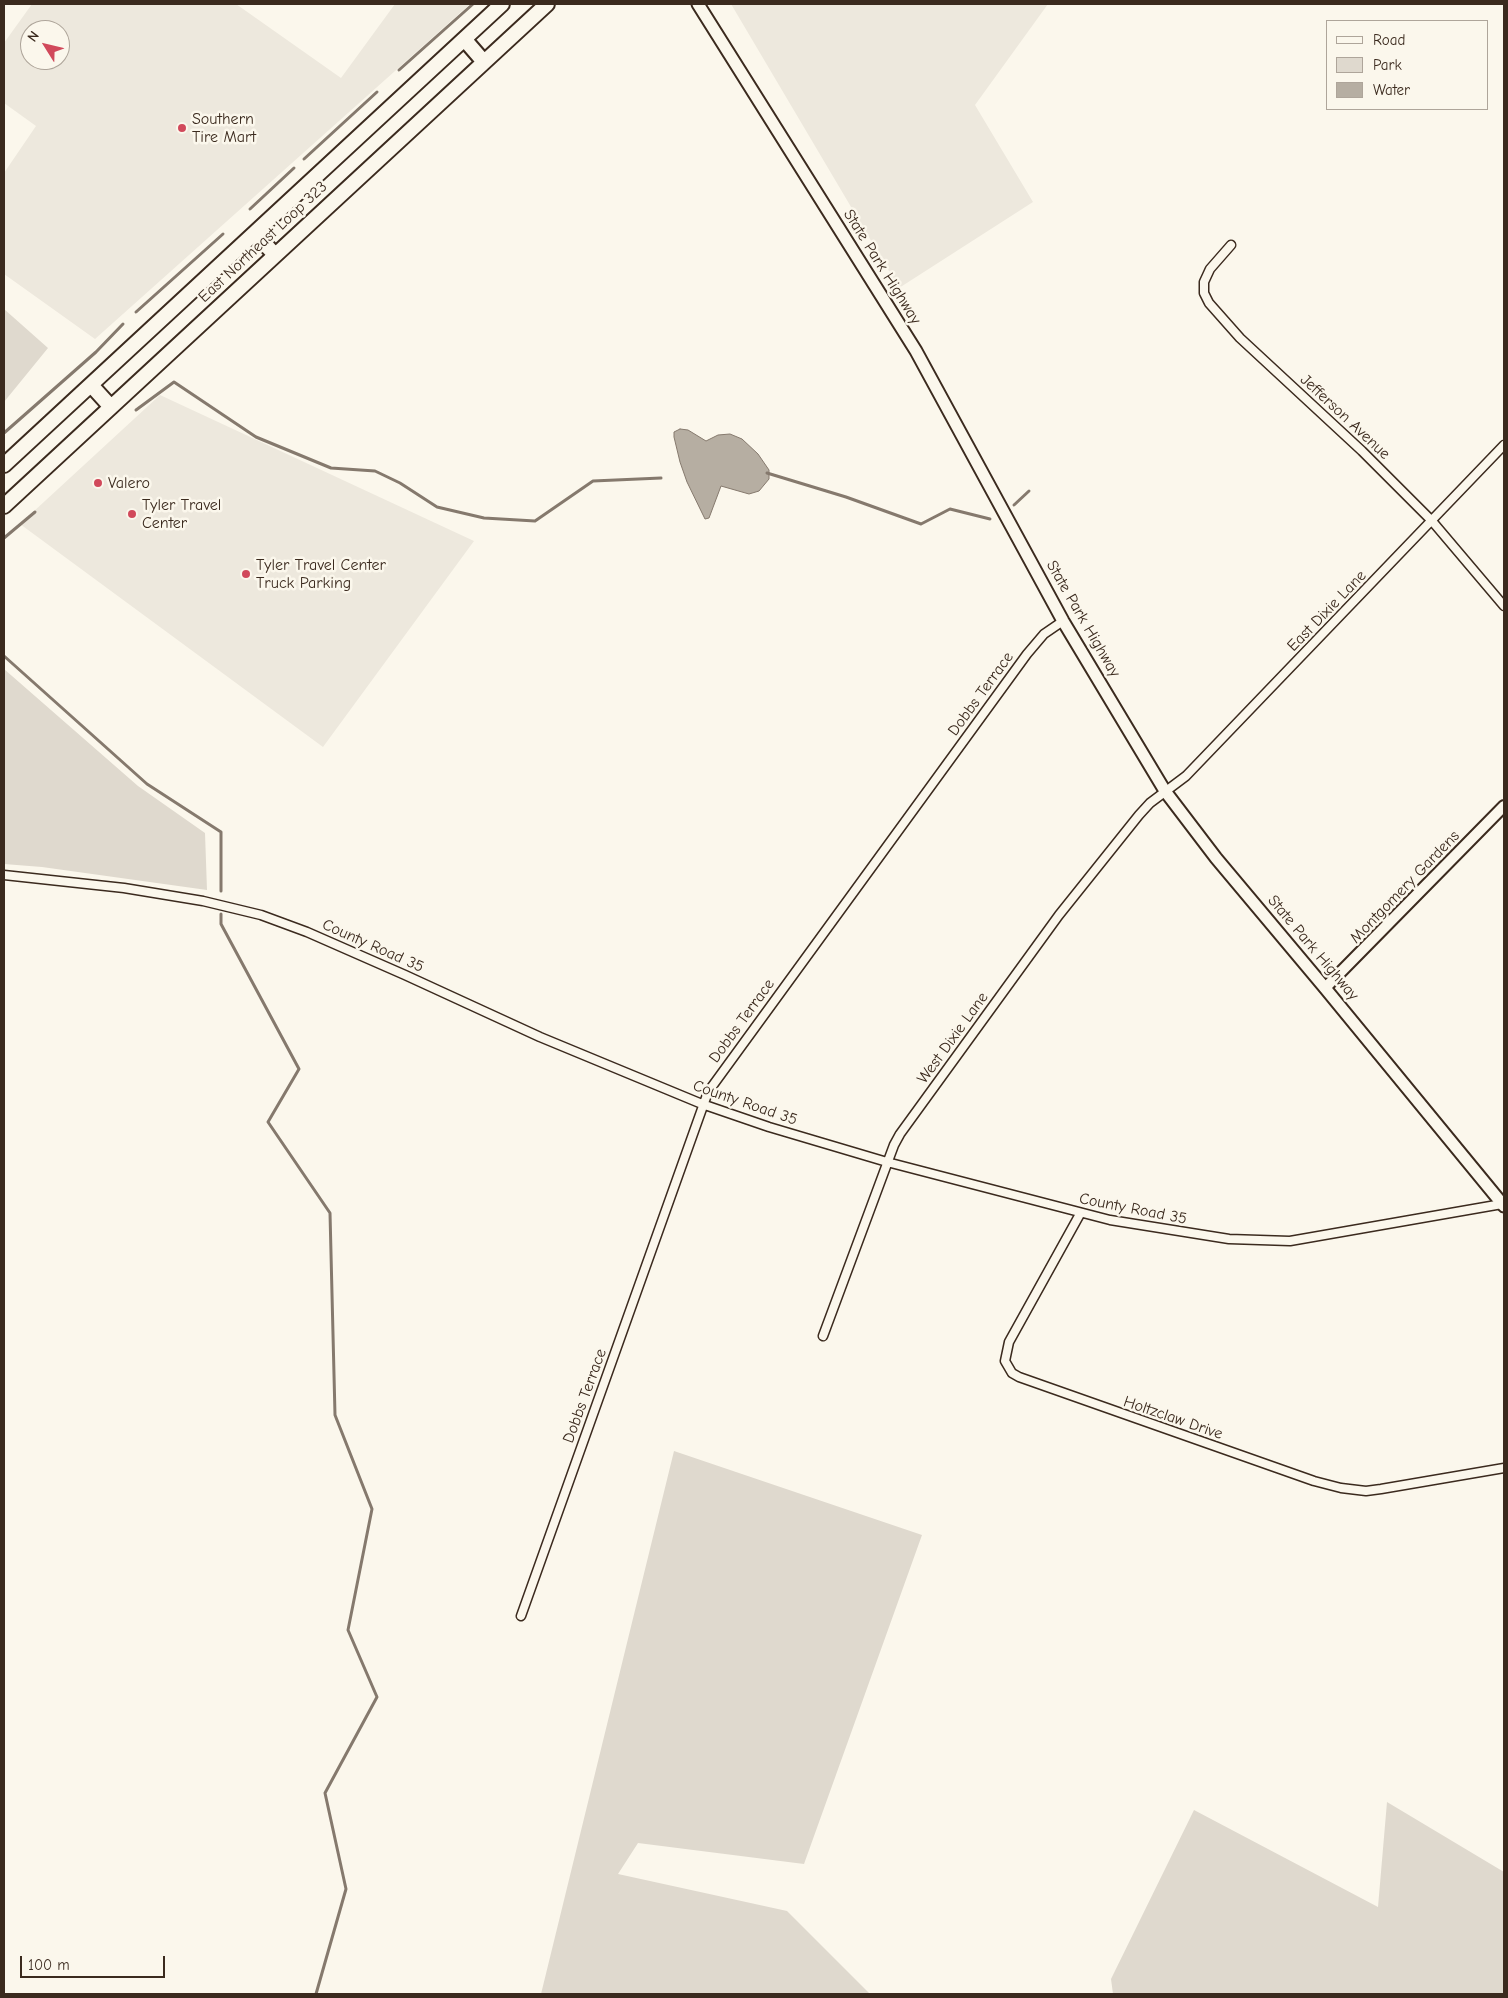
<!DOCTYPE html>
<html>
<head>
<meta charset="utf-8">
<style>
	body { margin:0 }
	#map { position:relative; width:1508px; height:1998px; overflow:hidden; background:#fbf7ec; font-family:"Comic Neue",sans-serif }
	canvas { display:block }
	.frame { position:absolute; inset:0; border:5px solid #3b2a1e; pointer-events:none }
	.legend { position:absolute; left:1326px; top:20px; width:162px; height:90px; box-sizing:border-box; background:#fbf7ec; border:1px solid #aea59a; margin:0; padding:6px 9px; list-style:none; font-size:15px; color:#3b2a1e }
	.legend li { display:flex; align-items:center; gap:10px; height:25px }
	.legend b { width:25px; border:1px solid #aea59a }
	.north { position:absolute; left:20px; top:20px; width:50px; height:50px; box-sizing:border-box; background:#fbf7ec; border:1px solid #aea59a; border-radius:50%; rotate:306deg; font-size:14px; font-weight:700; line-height:20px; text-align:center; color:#3b2a1e }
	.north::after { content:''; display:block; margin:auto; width:18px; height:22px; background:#d1495b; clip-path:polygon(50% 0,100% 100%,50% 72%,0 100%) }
	.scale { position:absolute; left:20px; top:1956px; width:145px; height:22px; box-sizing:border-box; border:2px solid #3b2a1e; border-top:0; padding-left:6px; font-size:15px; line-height:18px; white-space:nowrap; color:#3b2a1e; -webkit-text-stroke:4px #fbf7ec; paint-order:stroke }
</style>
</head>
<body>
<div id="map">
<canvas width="1508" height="1998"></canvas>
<div class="frame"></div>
<ul class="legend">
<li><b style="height:6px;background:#fbf7ec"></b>Road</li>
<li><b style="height:14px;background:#dfd9ce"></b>Park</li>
<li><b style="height:14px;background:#b6aea2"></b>Water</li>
</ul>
<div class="north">N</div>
<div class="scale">100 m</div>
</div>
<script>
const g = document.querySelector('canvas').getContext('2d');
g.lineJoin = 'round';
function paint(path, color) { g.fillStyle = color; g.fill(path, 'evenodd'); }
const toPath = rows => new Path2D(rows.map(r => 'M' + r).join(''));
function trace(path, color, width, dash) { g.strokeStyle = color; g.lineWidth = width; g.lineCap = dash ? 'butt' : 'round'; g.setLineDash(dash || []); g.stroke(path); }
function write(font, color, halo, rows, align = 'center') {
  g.font = font + ' "Comic Neue",sans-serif'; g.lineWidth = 5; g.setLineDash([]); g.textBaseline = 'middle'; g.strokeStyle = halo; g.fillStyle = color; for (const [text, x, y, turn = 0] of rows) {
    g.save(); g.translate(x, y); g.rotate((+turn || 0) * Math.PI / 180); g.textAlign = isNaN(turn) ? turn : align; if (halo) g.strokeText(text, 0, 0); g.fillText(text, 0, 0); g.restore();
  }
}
const built = toPath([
	[32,4,236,4,341,78,395,4,470,4,95,339,4,274,4,173,36,126,4,103,4,43],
	[30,30,60,30,60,60,30,60],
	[731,4,1048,4,975,105,1033,202,899,288],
	[160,395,474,541,323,747,20,524]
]);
const green = toPath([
	[4,309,48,348,4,402],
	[4,669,138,786,205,833,207,890,42,867,4,864],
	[674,1451,922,1535,804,1864,638,1843,618,1874,787,1911,870,1994,541,1994],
	[1387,1802,1504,1872,1504,1994,1113,1994,1111,1979,1194,1810,1378,1907]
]);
const water = toPath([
	[680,429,688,430,706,441,718,435,730,434,742,439,758,454,769,470,769,479,759,491,749,494,721,486,709,518,705,519,687,482,680,462,674,437,674,432,680,429]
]);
const stream = toPath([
	[399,70,473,4],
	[304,159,377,92],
	[250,209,294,168],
	[136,312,223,234],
	[136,410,174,382,256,437,331,468,375,471,400,483,437,507,484,518,535,521,593,481,661,478],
	[4,433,96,352,123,324],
	[767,473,846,497,921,524,950,509,990,519],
	[1014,505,1029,491],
	[4,538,35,512],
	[4,656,147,784,221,832,221,891],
	[221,914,221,924,299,1069,268,1122,330,1213,335,1415,372,1509,348,1630,377,1697,325,1793,346,1889,316,1994]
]);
const minor = toPath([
	[1231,245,1210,269,1204,282,1204,293,1209,303,1240,338,1362,451,1432,521,1504,606],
	[4,875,124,888,203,901,261,915,307,932,405,975,540,1037,702,1104,769,1127,887,1162,1110,1220,1229,1239,1290,1241,1502,1204],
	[1080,1214,1009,1342,1005,1361,1012,1373,1019,1377,1314,1481,1341,1488,1366,1491,1381,1489,1504,1468],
	[823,1336,894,1145,900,1134,1059,915,1139,815,1150,803,1186,776,1504,445],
	[521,1616,708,1092,1027,654,1044,634,1063,621]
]);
const tertiary = toPath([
	[1325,988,1504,806]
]);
const secondary = toPath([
	[698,4,916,351,1063,621,1165,791,1216,858,1325,988,1504,1206]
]);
const trunk = toPath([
	[465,40,484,62],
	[255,233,275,255],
	[91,385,111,407],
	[4,465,502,4],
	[4,506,547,4]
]);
const markers = [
	[182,128,5,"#d1495b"],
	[98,483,5,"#d1495b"],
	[132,514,5,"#d1495b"],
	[246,574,5,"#d1495b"]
];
const poiNames = [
	["Southern",192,119],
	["Tire Mart",192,137],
	["Valero",108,483],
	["Tyler Travel",142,505],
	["Center",142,523],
	["Tyler Travel Center",256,565],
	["Truck Parking",256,583]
];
const streetNames = [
	["East Northeast Loop 323",263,242,-43],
	["State Park Highway",882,267,58],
	["Jefferson Avenue",1345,417,43],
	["East Dixie Lane",1327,611,-46],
	["State Park Highway",1083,619,60],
	["Dobbs Terrace",981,694,-54],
	["Montgomery Gardens",1405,887,-46],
	["County Road 35",373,946,24],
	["State Park Highway",1313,948,50],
	["Dobbs Terrace",742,1021,-54],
	["West Dixie Lane",953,1038,-54],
	["County Road 35",745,1103,19],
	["County Road 35",1133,1209,11],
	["Dobbs Terrace",585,1396,-70],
	["Holtzclaw Drive",1173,1418,19]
];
paint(built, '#ede8dd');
paint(green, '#dfd9ce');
paint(water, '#b6aea2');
trace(water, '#85796d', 1);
trace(stream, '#85796d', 3);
trace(minor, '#3b2a1e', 11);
trace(tertiary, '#3b2a1e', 14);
trace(secondary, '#3b2a1e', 15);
trace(trunk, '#3b2a1e', 18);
trace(minor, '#fbf7ec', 8);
trace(tertiary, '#fbf7ec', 10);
trace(secondary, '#fbf7ec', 11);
trace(trunk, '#fbf7ec', 14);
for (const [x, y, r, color] of markers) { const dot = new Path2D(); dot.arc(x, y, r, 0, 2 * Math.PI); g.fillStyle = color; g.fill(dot); trace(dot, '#fbf7ec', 2); }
write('16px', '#3b2a1e', '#fbf7ec', poiNames, 'left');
write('16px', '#3b2a1e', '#fbf7ec', streetNames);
</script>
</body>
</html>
